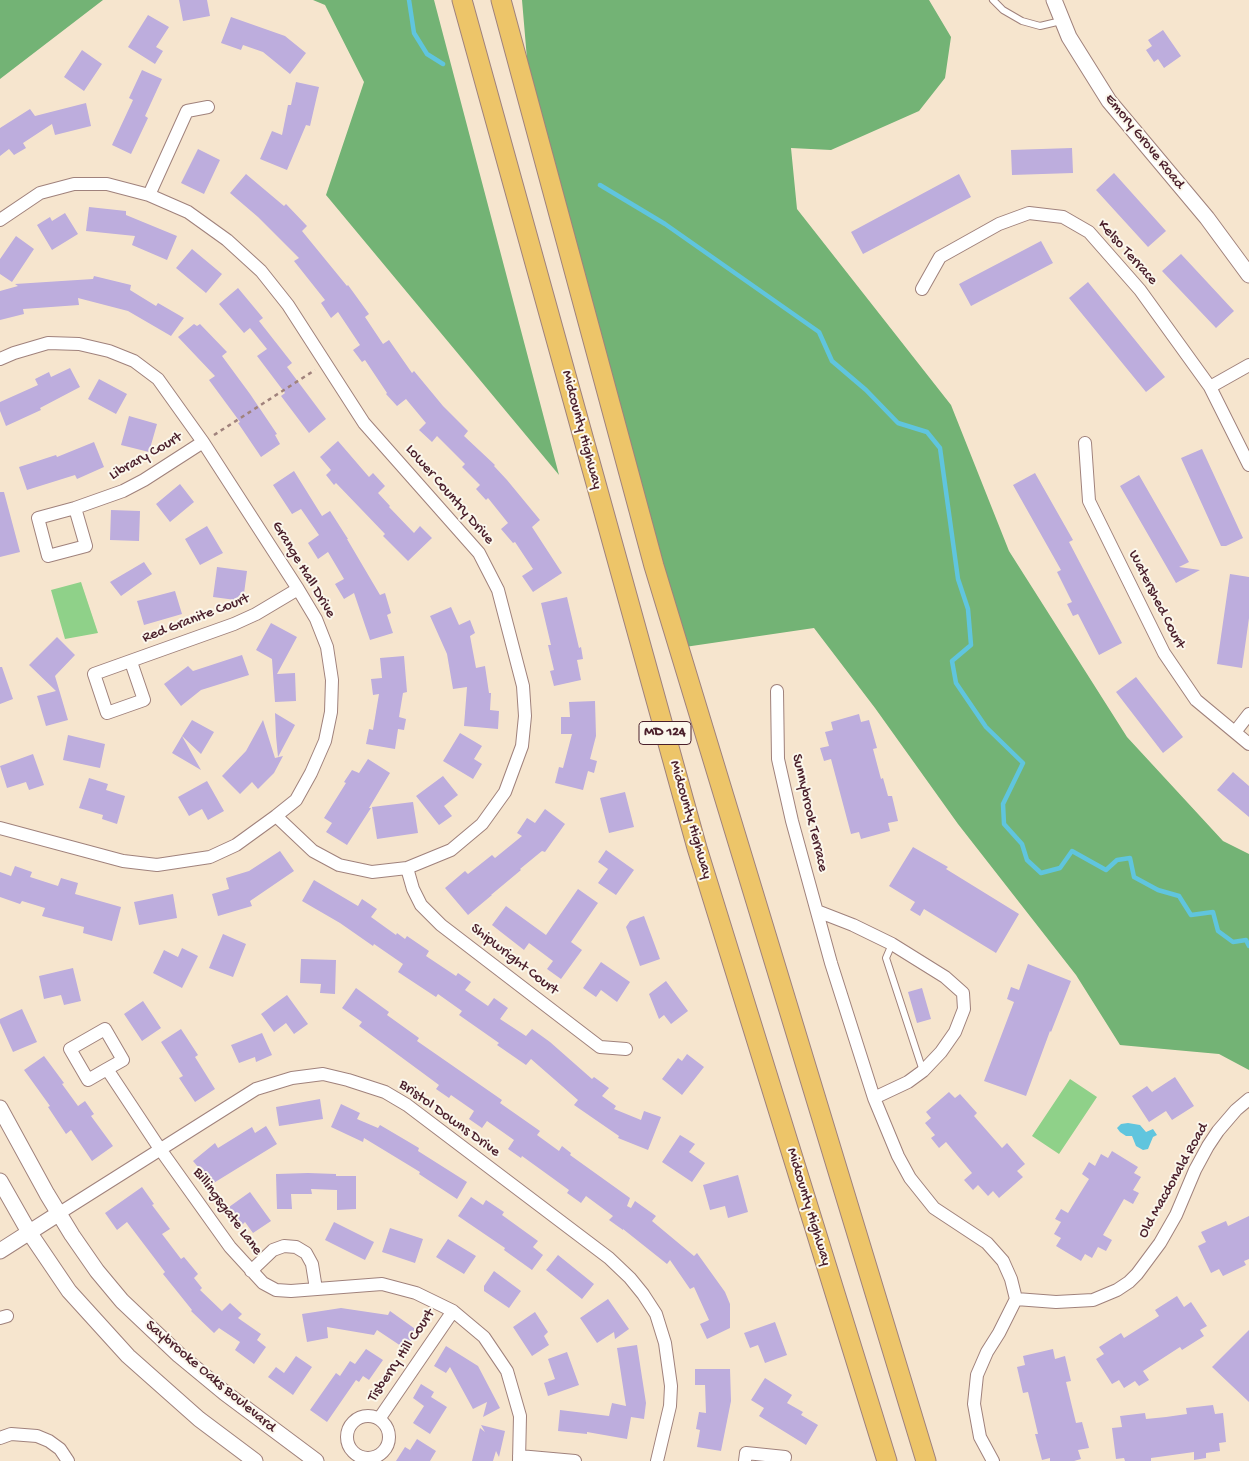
<!DOCTYPE html>
<html>
<head>
<meta charset="utf-8">
<style>
	body { margin:0 }
	canvas { display:block; background:#f6e5ce }
</style>
</head>
<body>
<canvas width="1249" height="1461"></canvas>
<script>
const g = document.querySelector('canvas').getContext('2d');
g.lineJoin = 'round';
function paint(path, color) { g.fillStyle = color; g.fill(path, 'evenodd'); }
const toPath = rows => new Path2D(rows.map(r => 'M' + r).join(''));
function trace(path, color, width, dash) { g.strokeStyle = color; g.lineWidth = width; g.lineCap = dash ? 'butt' : 'round'; g.setLineDash(dash || []); g.stroke(path); }
function write(font, color, halo, rows, align = 'center') {
  g.font = font + ' "Gochi Hand",sans-serif'; g.lineWidth = 4; g.setLineDash([]); g.textBaseline = 'middle'; g.strokeStyle = halo; g.fillStyle = color; for (const [text, x, y, turn = 0] of rows) {
    g.save(); g.translate(x, y); g.rotate((+turn || 0) * Math.PI / 180); g.textAlign = isNaN(turn) ? turn : align; if (halo) g.strokeText(text, 0, 0); g.fillText(text, 0, 0); g.restore();
  }
}
const green = toPath([
	[81,582,98,633,65,639,51,590],
	[1070,1079,1097,1097,1059,1154,1032,1136]
]);
const forest = toPath([
	[0,0,103,0,0,79],
	[313,0,434,0,559,475,326,195,364,82,325,5],
	[522,0,929,0,951,37,945,78,919,111,831,150,791,148,797,209,951,405,1009,551,1127,737,1223,841,1249,854,1249,1070,1219,1054,1120,1045,1076,975,958,824,875,708,814,628,678,648,531,106]
]);
const water = toPath([
	[1128,1123,1140,1125,1146,1132,1153,1129,1157,1135,1153,1137,1148,1149,1143,1150,1136,1146,1132,1136,1126,1136,1120,1132,1117,1128,1121,1124]
]);
const stream = toPath([
	[409,0,414,33,427,54,443,64],
	[600,185,665,224,819,332,832,361,866,390,898,423,927,432,940,448,958,579,968,609,971,645,952,661,956,683,986,727,1023,763,1003,804,1004,824,1022,844,1027,860,1041,873,1060,868,1072,851,1106,870,1117,860,1130,858,1134,877,1158,890,1179,896,1191,915,1213,912,1218,931,1233,942,1246,940,1249,946]
]);
const building = toPath([
	[179,0,207,0,210,16,183,21],
	[148,15,169,27,156,47,163,51,155,64,128,47],
	[231,17,285,36,306,53,290,74,263,52,243,45,241,50,221,43],
	[1163,30,1181,56,1164,68,1158,59,1154,62,1146,50,1152,46,1148,40],
	[82,50,102,64,84,91,64,77],
	[142,70,162,79,145,116,148,118,131,154,112,145,133,100,129,98],
	[296,82,319,87,310,126,306,125,287,170,260,159,272,131,282,135,288,105,291,105],
	[86,103,91,126,55,135,52,124,23,143,26,148,14,155,9,149,0,156,0,128,30,109,35,116],
	[1072,148,1073,173,1012,175,1011,150],
	[198,149,220,160,204,194,181,183],
	[1114,173,1166,231,1148,247,1096,190],
	[246,174,284,206,286,204,307,226,302,231,347,286,348,285,369,314,365,317,383,344,389,340,412,373,414,371,443,406,468,431,464,436,495,465,494,466,507,480,540,520,532,527,562,573,533,592,522,576,533,569,515,542,513,543,501,529,508,523,488,498,486,500,476,489,480,485,462,467,465,464,437,436,432,442,419,430,426,423,406,399,397,406,386,394,387,393,365,360,362,362,353,350,360,345,338,312,331,318,321,303,325,300,294,261,299,258,258,217,230,193],
	[959,174,971,197,863,254,851,232],
	[89,207,126,211,126,215,177,236,167,260,132,245,135,236,86,231],
	[65,213,78,234,52,250,37,225,50,217,52,221],
	[16,236,34,249,12,282,0,274,0,259],
	[1041,241,1053,263,971,306,959,284],
	[192,249,222,274,206,293,176,268],
	[1181,254,1234,311,1216,328,1162,271],
	[94,276,131,285,130,290,156,306,158,303,184,318,171,336,128,311,78,298,79,305,23,309,24,314,0,320,0,291,18,286,15,284,93,279],
	[1088,282,1165,377,1146,392,1069,298],
	[238,288,263,318,259,321,292,363,287,367,326,419,309,433,281,396,285,393,257,356,267,349,250,328,244,333,219,304],
	[194,324,197,326,200,324,227,352,222,356,250,394,277,434,275,435,280,444,261,457,238,423,240,422,209,380,215,376,178,337],
	[70,368,80,387,40,408,41,410,6,426,0,411,0,402,38,385,35,379,49,372,51,377],
	[99,379,127,394,116,414,88,399],
	[129,416,157,424,149,452,121,445],
	[338,441,369,477,373,473,385,486,378,493,390,506,389,507,414,533,420,526,432,538,408,561,383,536,385,534,336,483,334,485,326,475,331,470,320,457],
	[94,442,104,467,77,479,75,475,27,490,19,467,56,455,57,457],
	[1202,449,1243,538,1226,546,1221,546,1181,458],
	[294,471,322,516,330,511,348,539,347,539,380,595,385,593,391,613,387,615,393,633,370,640,354,593,344,599,335,584,344,579,328,552,318,559,308,543,319,535,301,509,292,514,273,485],
	[1035,473,1073,540,1069,542,1122,643,1099,655,1078,614,1073,616,1067,604,1072,602,1057,572,1061,570,1013,485],
	[1139,475,1189,562,1179,567,1200,570,1176,583,1120,486],
	[180,484,194,502,170,522,156,504],
	[0,492,4,492,20,552,0,557],
	[111,510,140,511,139,541,110,540],
	[207,526,223,553,200,565,185,539],
	[144,562,152,574,121,596,110,582],
	[217,567,247,571,243,601,213,597],
	[1230,574,1249,577,1249,618,1242,668,1217,664],
	[175,591,182,614,144,625,137,601],
	[567,597,579,648,581,647,583,659,577,660,581,680,554,686,550,671,554,670,548,645,551,645,541,603],
	[451,607,459,625,470,620,475,633,470,636,476,668,485,666,489,693,491,693,490,710,499,711,498,729,464,726,467,687,453,689,447,654,430,616],
	[271,623,297,637,277,674,295,673,296,701,275,702,272,659,256,650],
	[57,637,75,655,55,676,68,720,46,726,37,696,56,691,29,665],
	[242,655,249,675,201,690,181,706,164,684,188,666,193,671],
	[404,656,407,692,403,693,399,717,406,719,404,730,398,729,395,749,366,744,369,729,373,730,379,694,373,695,371,679,382,678,380,658],
	[0,667,2,667,13,699,0,704],
	[1136,677,1183,737,1163,753,1116,692],
	[595,701,596,736,590,759,597,761,594,773,588,771,583,790,555,783,559,767,563,768,572,734,561,734,561,717,570,717,569,702],
	[275,713,295,725,278,757,276,736],
	[859,714,861,722,869,720,877,748,873,749,881,779,883,778,888,796,892,796,898,821,888,823,890,831,861,839,859,832,851,834,831,759,824,761,820,748,829,746,825,732,833,730,831,722],
	[192,720,214,732,201,754,182,736],
	[263,720,275,758,283,756,274,773,258,789,252,782,240,794,222,776,246,751],
	[460,733,482,746,474,759,482,764,473,779,443,761],
	[68,735,105,744,100,768,63,760],
	[182,736,201,770,172,753],
	[33,754,44,785,29,790,26,782,7,788,0,766],
	[368,759,390,773,369,808,371,808,347,845,326,832,332,823,324,818,346,783,344,782,352,770,359,773],
	[1233,772,1249,786,1249,817,1217,790],
	[443,776,458,795,444,806,452,816,439,825,416,796],
	[89,778,108,784,106,790,125,796,117,824,102,819,103,815,79,808],
	[207,781,224,811,208,820,202,809,189,816,178,797],
	[625,792,634,827,609,833,600,798],
	[413,802,418,833,377,839,372,807],
	[545,809,565,824,545,852,542,851,520,869,521,870,491,895,492,895,468,915,445,888,465,871,468,874,492,855,495,858,522,836,517,833,527,818,535,823],
	[913,847,948,867,946,869,1019,914,996,953,924,909,920,916,910,910,915,902,889,886],
	[606,850,634,870,616,895,598,883,608,869,598,862],
	[280,851,294,871,250,901,252,906,218,916,212,894,229,889,226,878,249,871],
	[15,866,32,872,30,877,58,886,61,878,78,883,75,894,121,907,112,941,83,933,84,927,42,916,45,908,22,901,20,904,0,897,0,872,11,876],
	[314,880,358,906,362,899,377,909,371,917,396,935,397,933,405,939,407,936,429,951,426,956,456,976,458,973,471,982,465,990,488,1006,494,998,508,1008,500,1019,526,1036,532,1029,550,1042,592,1079,594,1077,609,1088,602,1096,616,1106,614,1109,641,1120,644,1111,661,1117,648,1150,618,1138,619,1136,574,1105,578,1100,531,1059,526,1065,497,1045,499,1043,459,1015,462,1011,438,994,436,997,398,972,403,964,374,944,373,946,340,923,302,901],
	[578,889,598,903,571,942,582,950,561,979,547,969,553,961,529,943,524,950,492,925,506,906,546,935],
	[173,894,177,918,139,925,134,902],
	[644,916,660,959,640,966,626,927,630,921],
	[223,934,246,944,233,977,209,968],
	[182,948,198,956,182,988,153,973,164,950,178,957],
	[301,959,336,960,335,994,320,993,321,984,300,983],
	[601,962,630,982,617,1002,601,990,596,997,583,988],
	[1028,964,1071,981,1051,1032,1050,1031,1026,1096,984,1081,1014,1002,1007,999,1011,987,1019,990],
	[73,968,81,1001,64,1005,61,995,44,999,39,976],
	[666,981,688,1011,671,1024,664,1015,659,1019,649,994],
	[356,988,389,1012,387,1015,419,1038,417,1041,502,1100,500,1103,540,1131,537,1135,559,1151,562,1146,571,1153,570,1155,630,1198,627,1206,631,1208,635,1201,656,1216,652,1221,694,1256,697,1253,725,1292,730,1304,730,1328,707,1339,700,1324,709,1320,694,1287,690,1289,670,1260,667,1264,623,1229,623,1230,609,1220,613,1216,586,1196,581,1203,567,1193,569,1190,522,1156,521,1158,508,1149,514,1140,487,1121,482,1128,469,1119,474,1111,451,1095,449,1098,436,1089,439,1085,359,1026,362,1022,342,1008],
	[922,988,931,1019,917,1023,908,992],
	[287,995,308,1024,294,1034,286,1023,274,1032,261,1014],
	[143,1001,161,1028,142,1041,124,1014],
	[22,1009,37,1042,13,1052,0,1023,0,1019],
	[181,1029,198,1055,195,1057,215,1089,195,1102,179,1078,183,1076,161,1042],
	[262,1033,272,1055,256,1062,255,1057,239,1063,231,1045],
	[687,1054,704,1067,682,1095,662,1079,678,1058,682,1061],
	[44,1056,64,1083,62,1084,78,1106,85,1101,94,1114,91,1116,113,1146,92,1161,71,1130,66,1134,48,1107,50,1106,24,1070],
	[1175,1077,1194,1106,1172,1120,1166,1111,1149,1122,1132,1096,1147,1086,1152,1092],
	[949,1092,955,1098,960,1094,977,1113,974,1116,1002,1148,1007,1143,1025,1164,1017,1171,1023,1177,999,1198,993,1191,988,1196,978,1185,973,1190,964,1180,972,1173,946,1142,939,1148,931,1138,935,1135,925,1123,931,1118,926,1112],
	[320,1099,323,1119,279,1126,276,1107],
	[341,1104,360,1113,357,1119,378,1128,380,1125,419,1148,418,1151,467,1182,457,1199,419,1174,420,1172,364,1138,363,1142,331,1127],
	[266,1126,277,1144,212,1184,193,1161,215,1143,218,1148,252,1127,255,1133],
	[680,1135,695,1144,689,1152,705,1163,692,1182,662,1162],
	[1112,1151,1138,1167,1134,1173,1141,1177,1133,1190,1139,1193,1133,1204,1124,1199,1103,1235,1112,1240,1106,1251,1098,1247,1092,1258,1085,1254,1081,1261,1056,1246,1061,1238,1054,1234,1061,1222,1055,1219,1061,1209,1068,1213,1079,1195,1089,1179,1082,1174,1089,1162,1095,1166,1101,1154,1108,1158],
	[308,1173,336,1174,336,1176,356,1176,356,1209,337,1210,337,1190,311,1189,312,1194,291,1194,292,1209,277,1209,276,1174],
	[738,1175,748,1212,728,1218,725,1206,710,1210,703,1185],
	[142,1187,154,1204,152,1205,170,1229,162,1234,181,1259,184,1257,198,1274,194,1278,202,1288,200,1290,222,1311,230,1303,242,1314,238,1318,261,1334,257,1340,266,1347,254,1364,235,1350,240,1342,219,1328,214,1333,191,1311,192,1310,163,1274,165,1272,127,1222,117,1230,105,1213],
	[250,1192,271,1221,253,1233,245,1222,242,1225,229,1207],
	[471,1197,483,1205,486,1200,504,1212,502,1215,538,1241,533,1247,543,1255,532,1270,504,1250,505,1248,458,1216],
	[1249,1216,1249,1259,1244,1261,1246,1265,1223,1276,1219,1269,1211,1273,1198,1246,1206,1242,1201,1232,1226,1221,1228,1226],
	[334,1222,374,1242,365,1260,325,1240],
	[390,1228,423,1239,415,1263,382,1252],
	[448,1239,476,1256,464,1274,436,1257],
	[558,1255,594,1284,582,1299,546,1270],
	[494,1271,521,1291,509,1308,484,1291,484,1286],
	[1177,1296,1184,1307,1191,1302,1207,1326,1200,1330,1204,1336,1182,1350,1180,1347,1143,1371,1149,1380,1139,1386,1135,1381,1124,1388,1119,1380,1112,1384,1096,1359,1104,1354,1099,1347,1121,1333,1124,1338,1159,1316,1155,1310],
	[608,1299,629,1329,615,1339,614,1332,597,1343,580,1318],
	[341,1308,388,1315,390,1311,418,1331,408,1346,406,1345,404,1348,377,1330,374,1335,327,1327,328,1338,307,1342,302,1314],
	[535,1312,548,1332,544,1336,549,1345,532,1356,513,1327],
	[775,1322,787,1355,765,1363,758,1345,750,1348,744,1333],
	[1249,1330,1249,1402,1212,1367],
	[637,1345,646,1403,644,1419,631,1417,627,1439,587,1432,587,1434,558,1431,560,1410,609,1416,612,1403,626,1406,617,1348],
	[446,1346,478,1366,500,1408,483,1417,487,1402,473,1409,450,1367,446,1373,434,1366],
	[366,1349,383,1360,369,1380,363,1376,359,1382,356,1380,327,1422,310,1410,336,1373,340,1376,350,1361,355,1364],
	[1053,1349,1055,1359,1065,1356,1071,1381,1066,1382,1076,1423,1082,1422,1089,1448,1078,1450,1081,1459,1074,1461,1050,1461,1050,1458,1042,1460,1035,1434,1038,1434,1028,1392,1023,1393,1017,1367,1025,1365,1023,1356],
	[567,1352,579,1385,548,1396,544,1383,555,1379,548,1359],
	[296,1356,312,1367,293,1395,268,1377,276,1367,284,1373],
	[695,1369,730,1369,731,1401,721,1451,697,1447,700,1430,696,1429,699,1412,706,1413,705,1385,695,1385],
	[765,1378,792,1395,787,1403,803,1412,801,1415,818,1425,806,1445,759,1416,764,1408,751,1400],
	[421,1384,434,1392,431,1397,447,1407,430,1434,413,1423,424,1406,413,1398],
	[1213,1405,1215,1414,1223,1413,1226,1442,1219,1443,1220,1451,1206,1453,1206,1458,1194,1460,1194,1452,1151,1458,1151,1461,1125,1461,1124,1458,1116,1459,1112,1428,1122,1427,1120,1416,1145,1413,1146,1419,1166,1417,1187,1414,1186,1408],
	[481,1425,505,1431,499,1457,496,1451,493,1461,472,1461,480,1428,485,1432],
	[417,1439,436,1451,430,1461,396,1461,405,1447,410,1450]
]);
const path = toPath([
	[214,435,315,370]
]);
const service = toPath([
	[993,0,1003,10,1022,21,1040,26,1061,21],
	[892,944,886,958,923,1071]
]);
const minor = toPath([
	[149,195,187,111,208,107],
	[0,220,40,193,74,184,107,184,149,195,188,212,227,240,261,271,288,305,364,423,479,553,498,590,523,686,525,716,522,746,505,792,482,824,451,850,407,868,372,872,339,865,313,851,276,816],
	[922,289,940,257,999,224,1029,213,1063,217,1089,232,1140,290,1210,387,1249,465],
	[0,359,14,353,48,343,79,344,109,351,134,361,158,379,203,442,298,589,316,619,327,647,332,680,331,712,325,741,311,773,296,800,276,816,236,845,210,857,157,865,123,861,0,828],
	[1210,387,1249,365],
	[1085,443,1089,501,1164,653,1196,700,1249,744],
	[75,508,86,546,48,556,38,518,75,508,123,491,144,480,203,442],
	[131,662,144,700,107,713,94,674,234,624,256,614,298,589],
	[777,691,778,759,792,821,831,963,874,1098,898,1156,910,1178,934,1208,987,1243,1003,1261,1011,1279,1016,1299,999,1333,987,1352,977,1375,974,1404,980,1437,993,1461],
	[1235,732,1249,714],
	[407,868,413,889,421,905,441,925,600,1047,626,1049],
	[817,911,853,925,892,944,945,977,963,993,964,1009,955,1032,941,1052,923,1071,908,1082,874,1098],
	[107,1069,123,1060,105,1029,70,1049,88,1080,107,1069,160,1149,230,1247,263,1283,276,1290,291,1291,382,1284,416,1293,453,1311,484,1337,507,1371,520,1416,519,1461],
	[58,1214,256,1089,292,1078,323,1074,348,1080,385,1092,407,1105,609,1258,630,1278,643,1294,656,1314,665,1343,671,1386,670,1406,657,1461],
	[251,1271,273,1250,284,1246,296,1247,306,1253,312,1264,316,1289],
	[1016,1299,1056,1302,1093,1300,1117,1290,1129,1282,1137,1274,1160,1243,1176,1215,1195,1170,1208,1146,1218,1131,1236,1110,1249,1099],
	[0,1318,7,1316],
	'347 1437a21 21 0 1 1 42 0a21 21 0 1 1-42 0Z',
	[379,1419,453,1311],
	[0,1438,11,1434,37,1436,49,1441,60,1449,68,1461],
	[519,1456,575,1461],
	[745,1461,746,1453,785,1457,784,1461]
]);
const tertiary = toPath([
	[1054,0,1069,37,1109,101,1207,218,1249,275],
	[0,1108,47,1194,72,1235,97,1271,122,1301,179,1355,225,1393,316,1461],
	[0,1181,29,1232,69,1291,128,1356,199,1419,255,1461],
	[0,1251,58,1214]
]);
const primary = toPath([
	[462,0,697,848,887,1461],
	[501,0,654,566,926,1461]
]);
const shields = [
	[665,733,52]
];
const shieldNames = [
	["MD 124",665,733]
];
const streetNames = [
	["Emory Grove Road",1144,142,51],
	["Kelso Terrace",1127,253,48],
	["Midcounty Highway",581,430,75],
	["Library Court",146,457,-30],
	["Lower Country Drive",449,495,49],
	["Grange Hall Drive",303,570,59],
	["Watershed Court",1156,600,63],
	["Red Granite Court",196,619,-21],
	["Sunnybrook Terrace",809,813,77],
	["Midcounty Highway",690,820,74],
	["Shipwright Court",514,960,38],
	["Bristol Downs Drive",449,1119,36],
	["Old Macdonald Road",1174,1181,-61],
	["Midcounty Highway",808,1207,73],
	["Billingsgate Lane",227,1212,53],
	["Tisberry Hill Court",402,1356,-56],
	["Saybrooke Oaks Boulevard",210,1377,40]
];
paint(green, '#8fd189');
paint(forest, '#73b375');
paint(water, '#60c5de');
trace(stream, '#60c5de', 4.5);
paint(building, '#bdaddd');
trace(service, '#a0827c', 8);
trace(minor, '#a0827c', 14);
trace(tertiary, '#a0827c', 17);
trace(primary, '#a0827c', 21);
trace(path, '#a0827c', 2.5, [4, 4]);
trace(service, '#fff', 6);
trace(minor, '#fff', 12);
trace(tertiary, '#fff', 15);
trace(primary, '#edc569', 19);
for (const [x, y, w] of shields) { const box = new Path2D(); box.roundRect(x - w / 2, y - 11.5, w, 23, 4); g.fillStyle = '#fbf7ec'; g.fill(box); trace(box, '#4a1f2b', 1); }
write('bold 14px', '#4a1f2b', null, shieldNames);
write('15px', '#4a1f2b', '#fbf7ec', streetNames);
</script>
</body>
</html>
